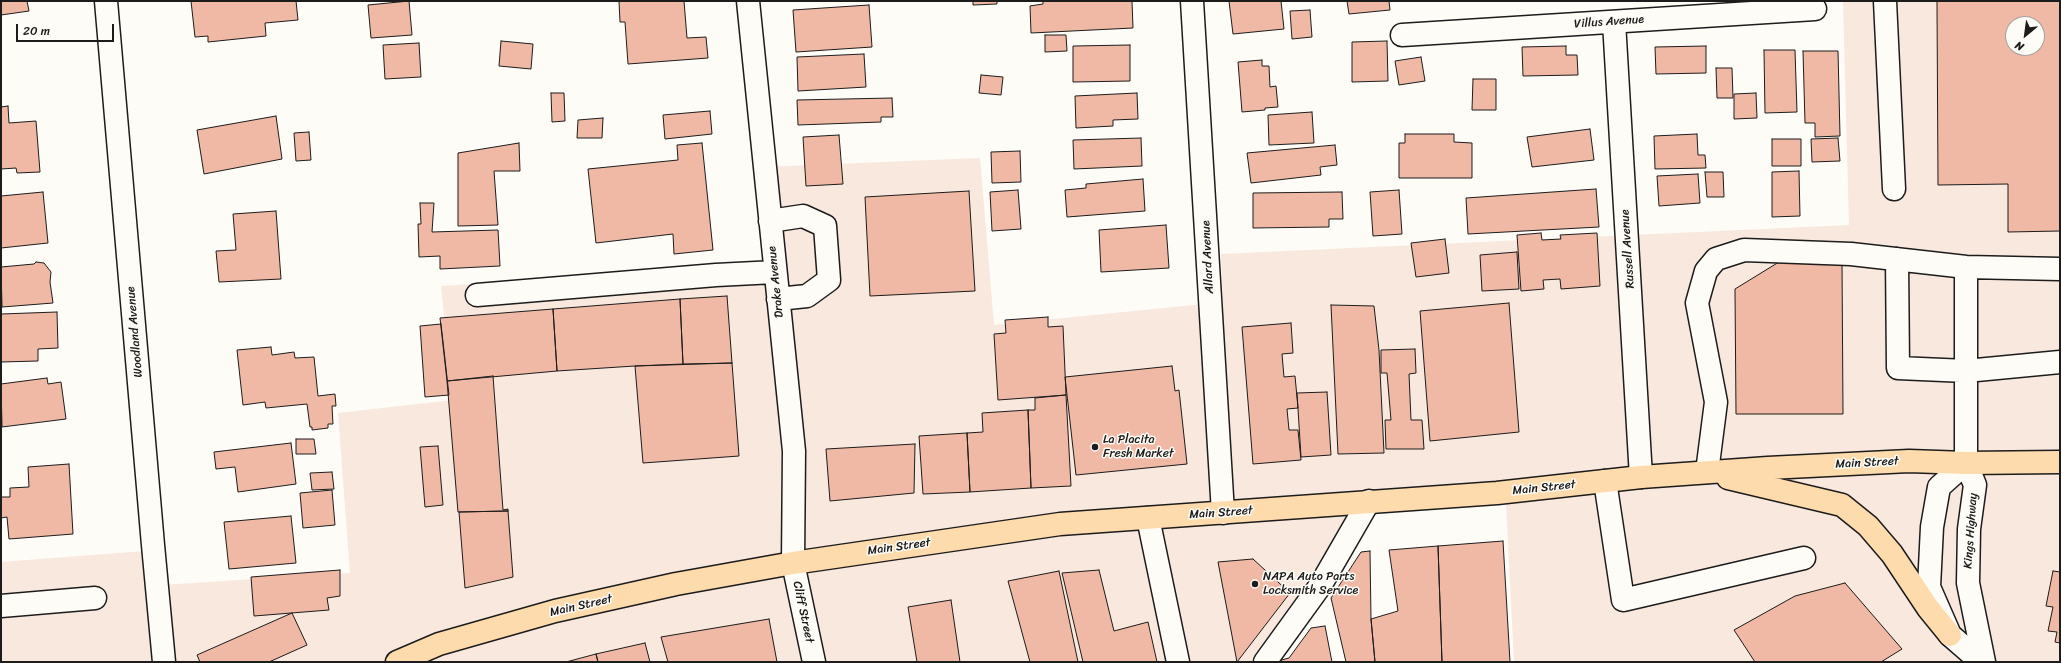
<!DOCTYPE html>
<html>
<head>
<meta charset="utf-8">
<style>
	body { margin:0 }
	#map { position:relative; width:2061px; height:663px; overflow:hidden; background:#fdfcf7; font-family:Sriracha,sans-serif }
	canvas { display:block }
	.frame { position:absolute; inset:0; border:2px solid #1c1c1c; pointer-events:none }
	.north { position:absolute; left:2005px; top:16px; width:40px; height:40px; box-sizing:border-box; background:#fdfcf7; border:1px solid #a3a29f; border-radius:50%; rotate:209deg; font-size:11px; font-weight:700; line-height:16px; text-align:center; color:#1c1c1c }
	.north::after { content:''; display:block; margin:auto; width:14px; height:18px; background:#1c1c1c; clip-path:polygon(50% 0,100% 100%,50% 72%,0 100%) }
	.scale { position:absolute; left:16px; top:24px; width:98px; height:18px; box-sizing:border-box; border:2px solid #1c1c1c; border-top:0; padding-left:5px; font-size:12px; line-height:14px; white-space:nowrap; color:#1c1c1c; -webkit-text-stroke:3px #fdfcf7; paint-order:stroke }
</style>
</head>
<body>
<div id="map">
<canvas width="2061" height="663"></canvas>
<div class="frame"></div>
<div class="north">N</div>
<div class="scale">20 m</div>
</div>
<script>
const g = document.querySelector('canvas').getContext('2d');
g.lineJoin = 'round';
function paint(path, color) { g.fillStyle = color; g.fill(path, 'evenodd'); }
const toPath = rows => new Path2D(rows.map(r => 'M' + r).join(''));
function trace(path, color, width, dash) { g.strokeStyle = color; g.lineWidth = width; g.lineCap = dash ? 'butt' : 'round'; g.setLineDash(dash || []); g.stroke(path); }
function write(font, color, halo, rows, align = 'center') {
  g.font = font + ' Sriracha,sans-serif'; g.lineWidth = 3; g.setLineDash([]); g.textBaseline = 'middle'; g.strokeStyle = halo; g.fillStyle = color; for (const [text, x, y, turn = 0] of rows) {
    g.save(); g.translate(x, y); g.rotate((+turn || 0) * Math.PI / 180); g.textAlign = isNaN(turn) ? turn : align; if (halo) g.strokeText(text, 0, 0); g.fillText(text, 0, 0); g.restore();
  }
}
const built = toPath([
	[1843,1,2060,1,2060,662,1514,662,1505,484,1365,491,1317,579,1253,662,1,662,1,562,158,550,161,585,350,573,338,413,453,400,441,286,770,265,762,167,980,158,994,325,1223,302,1221,254,1849,225],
	[2013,24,2037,24,2037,48,2013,48]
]);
const building = toPath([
	[1,1,27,1,29,11,1,15,1,1],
	[191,1,296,1,298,20,265,23,266,36,208,42,208,36,195,37,191,1],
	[409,1,412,35,371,38,368,5,409,1],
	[619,1,684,1,687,38,706,37,708,58,628,64,625,22,620,22,619,1],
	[973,1,997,1,997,4,973,5,973,1],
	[1043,1,1132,1,1133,28,1031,33,1030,6,1043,4,1043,1],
	[1229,1,1281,1,1284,29,1233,34,1229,1],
	[1347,1,1389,1,1390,10,1349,14,1347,1],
	[1937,1,2060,1,2060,231,2008,232,2008,184,1938,185,1937,1],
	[2013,24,2037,24,2037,48,2013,48,2013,24],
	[869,5,872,47,796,52,793,10,869,5],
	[1310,10,1312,37,1292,39,1290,11,1310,10],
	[1045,35,1066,35,1067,51,1045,52,1045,35],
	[501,41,533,44,531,69,499,66,501,41],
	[1387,41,1388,81,1352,82,1352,42,1387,41],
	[419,43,421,77,385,79,383,45,419,43],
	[1130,45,1130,81,1073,82,1073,46,1130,45],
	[1566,46,1566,55,1577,55,1578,75,1523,76,1522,47,1566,46],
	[1706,46,1706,73,1656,74,1655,47,1706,46],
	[1764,50,1795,50,1797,112,1765,113,1764,50],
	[1803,51,1838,51,1840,136,1815,137,1815,123,1805,123,1803,51],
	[864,54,866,87,798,91,797,57,864,54],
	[1421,57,1425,81,1399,85,1395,61,1421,57],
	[1262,60,1262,66,1269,66,1270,87,1276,86,1278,107,1265,108,1265,110,1242,112,1238,62,1262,60],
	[1716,68,1732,68,1733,98,1717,98,1716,68],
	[981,75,1003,77,1001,95,979,93,981,75],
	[1473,79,1496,79,1496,110,1472,110,1473,79],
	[551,93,564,93,565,121,552,122,551,93],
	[1137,93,1138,119,1113,120,1113,126,1076,128,1075,96,1137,93],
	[1756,93,1757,118,1734,119,1734,94,1756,93],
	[892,98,893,117,881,117,881,122,798,125,797,100,892,98],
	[8,106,9,123,36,121,40,172,17,173,16,168,1,169,1,107,8,106],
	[710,111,712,134,665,139,663,115,710,111],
	[1312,112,1314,143,1269,145,1268,115,1312,112],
	[276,116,282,159,204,174,197,130,276,116],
	[603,118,602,138,577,138,578,120,603,118],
	[1590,129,1594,160,1532,167,1527,137,1590,129],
	[309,132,311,160,296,161,294,133,309,132],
	[1405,134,1454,134,1454,142,1472,143,1472,178,1399,178,1399,143,1405,143,1405,134],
	[1697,134,1698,155,1705,155,1706,168,1655,169,1654,136,1697,134],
	[839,135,843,184,806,186,803,137,839,135],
	[1141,138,1142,166,1074,169,1073,140,1141,138],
	[1838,138,1840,161,1812,162,1811,139,1838,138],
	[1772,139,1801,139,1801,166,1772,166,1772,139],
	[519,143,520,171,494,171,498,225,458,226,458,153,519,143],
	[702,143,713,250,674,254,673,234,596,243,588,169,678,160,677,145,702,143],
	[1335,145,1337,165,1320,167,1321,175,1251,183,1247,153,1335,145],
	[1020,151,1021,182,992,183,991,152,1020,151],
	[1799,171,1800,216,1772,217,1772,172,1799,171],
	[1705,172,1723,172,1724,197,1707,197,1705,172],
	[1698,174,1700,203,1659,206,1657,176,1698,174],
	[1143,179,1145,211,1067,217,1065,190,1086,188,1086,184,1143,179],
	[1596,189,1599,227,1468,234,1466,198,1596,189],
	[1018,190,1021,229,992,231,990,192,1018,190],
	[1399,190,1402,234,1373,236,1370,192,1399,190],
	[969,191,975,291,870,296,865,197,969,191],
	[43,192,48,243,1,248,1,196,43,192],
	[1342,192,1343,219,1329,219,1329,227,1253,228,1253,193,1342,192],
	[420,203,434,203,432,232,498,230,500,266,440,269,440,256,419,257,418,224,421,224,420,203],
	[276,211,281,279,219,282,216,251,236,250,233,214,276,211],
	[1166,225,1169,268,1101,272,1099,230,1166,225],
	[1541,233,1542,240,1561,239,1560,235,1597,233,1600,286,1561,289,1560,279,1543,280,1544,289,1521,291,1517,235,1541,233],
	[1445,239,1449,273,1416,277,1411,243,1445,239],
	[1517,252,1519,289,1482,291,1480,255,1517,252],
	[36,262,44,263,51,272,50,282,53,303,2,307,1,267,34,264,36,262],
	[1779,262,1842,262,1843,414,1736,414,1735,289,1779,262],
	[727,296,732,363,683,364,680,299,727,296],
	[680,299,683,364,635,366,557,371,553,309,680,299],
	[1509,303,1519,432,1430,441,1420,311,1509,303],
	[1331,305,1374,306,1379,350,1384,453,1338,454,1331,305],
	[553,309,557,371,447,381,440,318,553,309],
	[57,312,58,348,38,349,38,361,1,362,1,314,57,312],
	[1048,317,1048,327,1063,326,1066,395,998,400,994,334,1006,333,1005,320,1048,317],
	[1291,323,1293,353,1282,354,1284,377,1295,376,1298,408,1287,409,1289,430,1298,430,1301,460,1253,464,1242,327,1291,323],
	[441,324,449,395,425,397,420,326,441,324],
	[271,347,272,355,294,352,295,358,314,357,318,396,335,394,336,406,332,406,333,424,328,424,328,428,312,430,312,427,310,427,307,404,266,408,265,402,243,405,237,350,271,347],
	[1415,349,1416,373,1409,374,1411,420,1422,420,1424,449,1386,449,1385,420,1391,420,1387,373,1381,373,1381,350,1415,349],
	[732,363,739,456,643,463,635,366,732,363],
	[1172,366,1175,391,1179,390,1187,464,1076,475,1065,377,1172,366],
	[493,376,503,510,508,509,508,511,458,512,447,381,493,376],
	[47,378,48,384,61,382,66,419,2,427,1,384,47,378],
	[1327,392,1331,455,1301,457,1297,393,1327,392],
	[1066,395,1071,486,1031,488,1028,410,1035,410,1035,398,1066,395],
	[1028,410,1031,488,970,492,967,433,983,432,982,413,1028,410],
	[967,433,970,492,923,494,919,436,967,433],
	[296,439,314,439,316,454,296,454,296,439],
	[291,443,296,484,238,492,235,467,216,469,214,452,291,443],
	[915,444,914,493,830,501,826,449,915,444],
	[438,446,443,505,425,507,420,447,438,446],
	[69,464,73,534,9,539,7,517,1,518,1,497,10,497,10,488,29,487,28,467,69,464],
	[332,472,334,489,312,490,310,473,332,472],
	[332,490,335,525,303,528,300,493,332,490],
	[508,511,513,577,465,588,459,512,508,511],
	[291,516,296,563,229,569,224,522,291,516],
	[1503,541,1510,662,1442,662,1438,546,1503,541],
	[1438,546,1442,662,1375,662,1371,619,1398,611,1389,550,1438,546],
	[1370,551,1371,619,1375,662,1346,662,1331,598,1361,552,1370,551],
	[1253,559,1290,593,1237,662,1218,562,1253,559],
	[340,570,340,596,327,598,329,610,254,616,251,577,340,570],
	[1099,570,1114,631,1148,622,1157,662,1083,662,1062,573,1099,570],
	[1059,571,1078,662,1030,662,1008,581,1059,571],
	[2053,571,2060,572,2060,643,2055,642,2057,632,2048,631,2053,607,2046,606,2053,571],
	[1845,583,1902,649,1881,662,1755,662,1734,630,1795,596,1845,583],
	[951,600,960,662,917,662,908,607,951,600],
	[292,613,307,645,269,662,200,662,197,655,292,613],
	[769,619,777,662,668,662,661,637,769,619],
	[1325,626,1332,662,1274,662,1289,658,1311,628,1325,626],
	[645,643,650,662,598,662,596,654,645,643],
	[596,654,598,662,566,662,596,654]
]);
const minor = toPath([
	[106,1,153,545,164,662],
	[748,1,794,451,793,563,814,662],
	[1192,1,1223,513],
	[1885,1,1894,189],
	[1614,22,1641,477],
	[1402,35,1815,9],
	[770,221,803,216,825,226,829,280,807,296,778,299],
	[1897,259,1898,368,1966,371,2060,362],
	[1966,267,1966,463,1975,485,1969,529,1968,583,1984,662],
	[477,295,716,275,775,272],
	[1966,463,1939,487,1932,527,1929,587,1950,635,1981,662],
	[1707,472,1716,402,1697,303,1706,271,1716,259,1744,250,1851,254,1966,267,2060,269],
	[1605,481,1623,600,1804,558],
	[1148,518,1178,662],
	[1,606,95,598],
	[1265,662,1320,586,1369,501]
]);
const major = toPath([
	[1728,478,1842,505,1868,526,1892,554,1928,608,1950,635],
	[397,662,439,644,555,611,676,584,793,563,1060,524,1497,493,1641,477,1768,468,1909,461,1966,463,2060,462]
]);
const markers = [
	[1095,447,4,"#1c1c1c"],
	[1255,584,4,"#1c1c1c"]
];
const streetNames = [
	["Villus Avenue",1609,22,-4],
	["Russell Avenue",1628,249,-94],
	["Allard Avenue",1208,257,-93],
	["Drake Avenue",776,282,-96],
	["Woodland Avenue",135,332,-95],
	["Main Street",1867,463,-3],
	["Main Street",1544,488,-6],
	["Main Street",1221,513,-4],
	["Kings Highway",1971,531,-86],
	["Main Street",899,547,-8],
	["Main Street",581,606,-13],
	["Cliff Street",803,612,78]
];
const poiNames = [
	["La Placita",1103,440],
	["Fresh Market",1103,454],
	["NAPA Auto Parts",1263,577],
	["Locksmith Service",1263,591]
];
paint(built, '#f9e8de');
paint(building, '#f0b9a5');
trace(building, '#1c1c1c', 1);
trace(minor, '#1c1c1c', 25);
trace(major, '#1c1c1c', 25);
trace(minor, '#fdfcf7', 22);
trace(major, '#fedbac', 22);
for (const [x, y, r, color] of markers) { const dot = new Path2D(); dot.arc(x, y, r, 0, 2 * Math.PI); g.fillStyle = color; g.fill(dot); trace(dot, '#fdfcf7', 1.5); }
write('12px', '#1c1c1c', '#fdfcf7', streetNames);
write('12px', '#1c1c1c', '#fdfcf7', poiNames, 'left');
</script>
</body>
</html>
